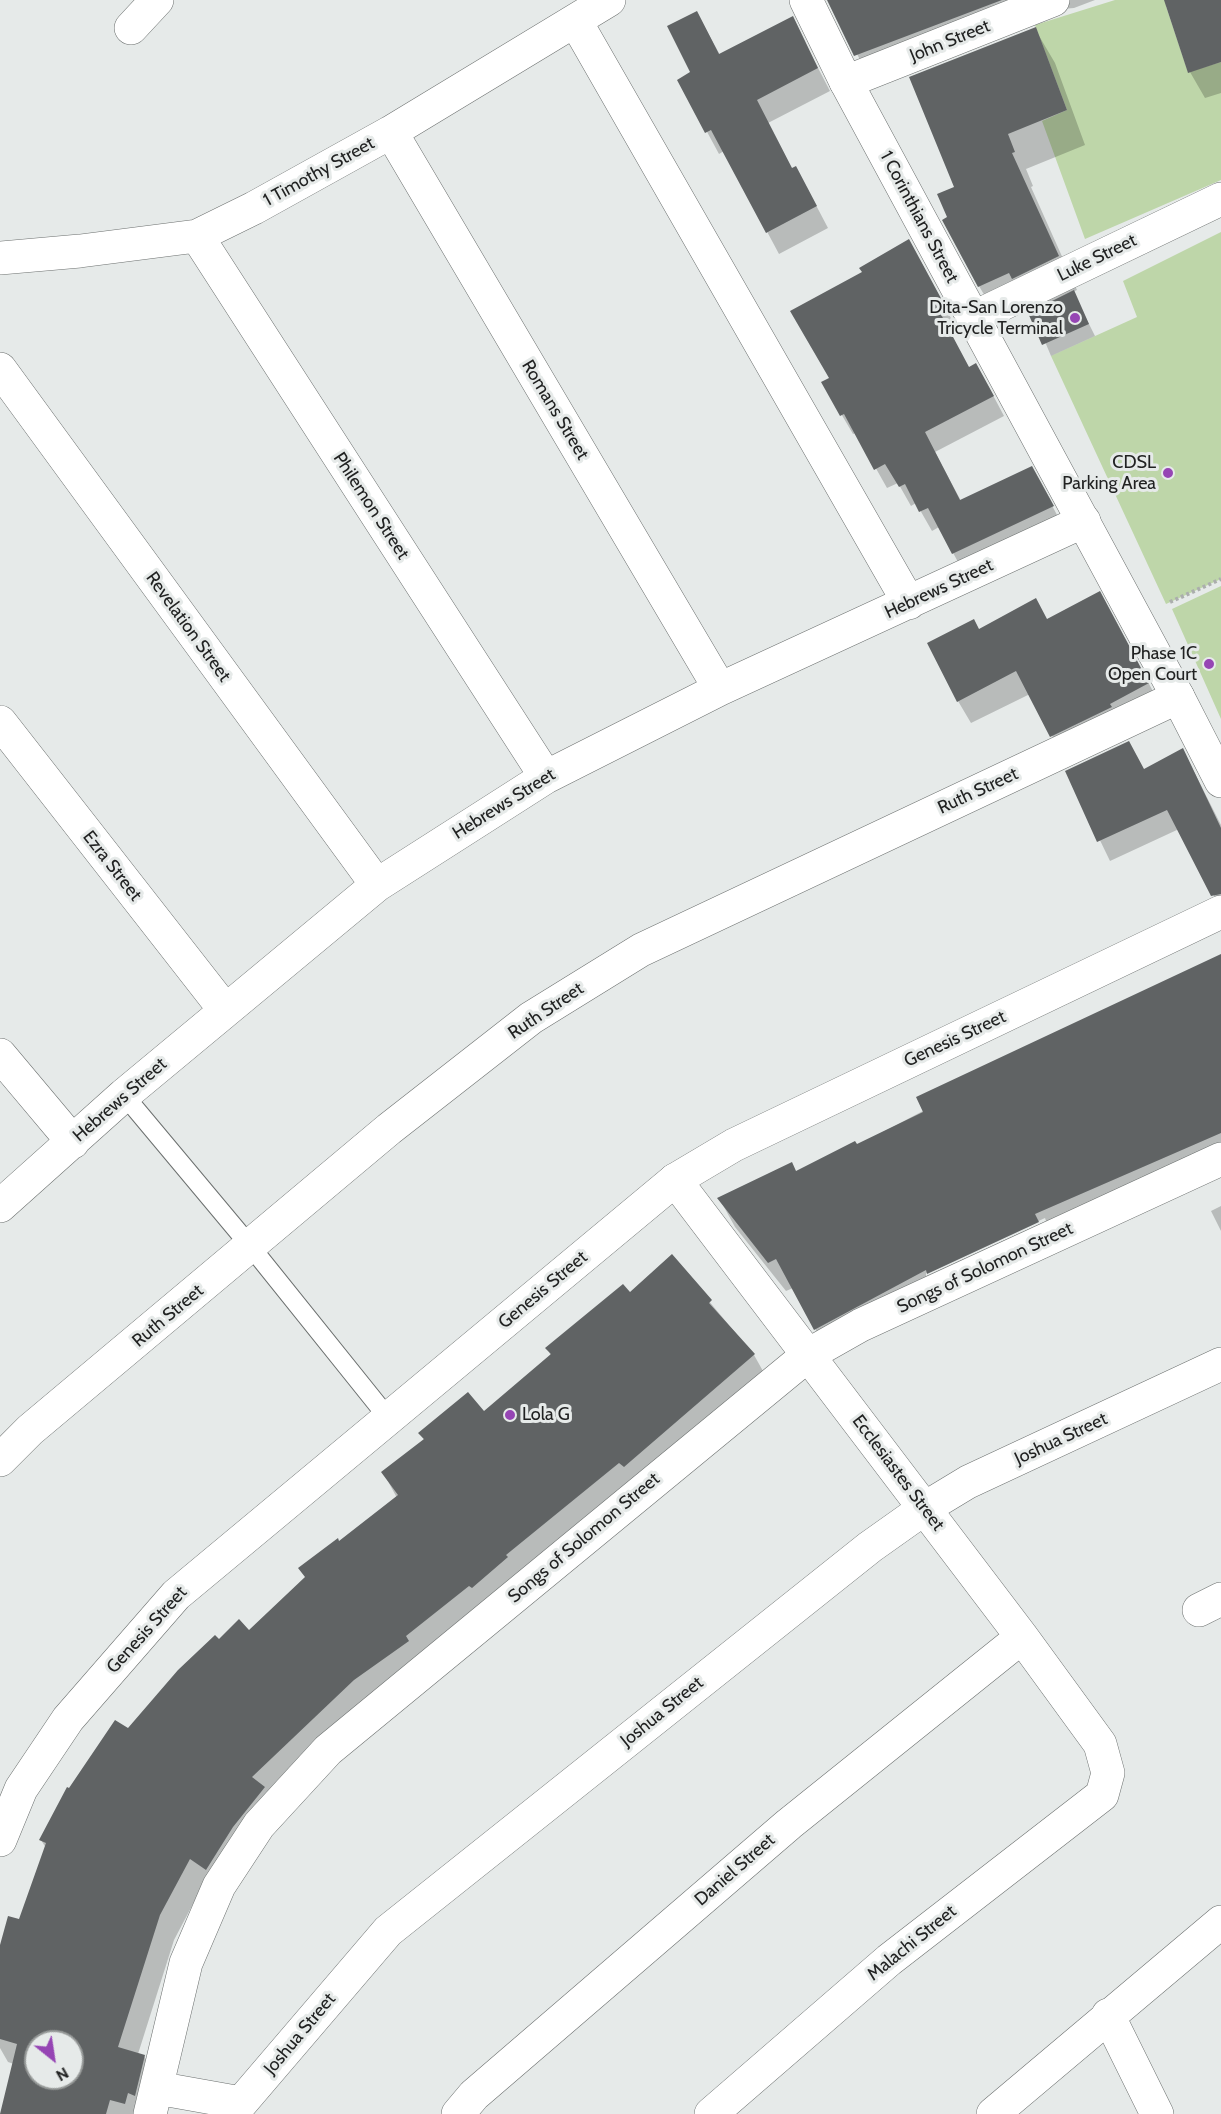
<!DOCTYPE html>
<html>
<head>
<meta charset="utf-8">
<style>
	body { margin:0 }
	#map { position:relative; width:1221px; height:2114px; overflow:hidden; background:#e6eae9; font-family:Cabin,sans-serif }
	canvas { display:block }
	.north { position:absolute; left:24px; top:2030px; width:60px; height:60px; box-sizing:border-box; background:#e6eae9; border:2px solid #979a99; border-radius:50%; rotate:150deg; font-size:16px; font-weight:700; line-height:24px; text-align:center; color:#212222 }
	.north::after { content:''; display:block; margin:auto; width:21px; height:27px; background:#9645b4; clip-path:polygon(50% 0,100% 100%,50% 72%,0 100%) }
</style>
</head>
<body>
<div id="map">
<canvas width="1221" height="2114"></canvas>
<div class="north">N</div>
</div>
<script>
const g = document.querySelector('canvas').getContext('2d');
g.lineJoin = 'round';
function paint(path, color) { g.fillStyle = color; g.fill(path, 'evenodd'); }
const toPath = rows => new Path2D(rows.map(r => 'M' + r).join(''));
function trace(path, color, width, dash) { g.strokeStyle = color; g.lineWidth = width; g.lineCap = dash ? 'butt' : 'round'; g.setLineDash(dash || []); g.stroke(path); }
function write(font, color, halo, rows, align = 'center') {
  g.font = font + ' Cabin,sans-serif'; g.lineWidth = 6; g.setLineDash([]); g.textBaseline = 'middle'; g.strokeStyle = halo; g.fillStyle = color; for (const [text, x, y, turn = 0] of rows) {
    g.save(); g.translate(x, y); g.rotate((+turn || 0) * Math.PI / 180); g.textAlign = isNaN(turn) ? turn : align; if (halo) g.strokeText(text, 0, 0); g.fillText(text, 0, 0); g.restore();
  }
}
const green = toPath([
	[1115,0,1171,0,1166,6,1188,72,1221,62,1221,180,1085,239,1042,121,1067,110,1035,25],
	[1221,232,1221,579,1166,604,1051,356,1137,317,1123,281],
	[1221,586,1221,719,1172,609]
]);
const shadow = toPath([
	[829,0,1095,0,1074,8,1062,9,871,81],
	[1165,0,1221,0,1221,93,1205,98,1190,72],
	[697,13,720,55,792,18,830,91,768,123,792,170,808,190,828,228,779,254,724,151,719,154,679,80,692,73],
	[1035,29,1055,63,1085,145,1026,169,1033,186,1031,187,1077,290,1073,292,1095,336,1051,356,1030,306,999,320,979,286,949,217,956,187],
	[920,260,953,322,946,325,969,368,987,384,1004,416,935,452,961,501,1042,487,1063,526,964,573,939,527,932,531,916,503,911,506,898,483,887,488,856,433,853,434,823,383,831,378],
	[1112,616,1161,706,1064,758,1030,694,971,723,958,701,979,631,1047,620],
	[1183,750,1221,825,1221,909,1179,829,1110,861,1067,772,1144,770],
	[1221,955,1221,1169,831,1358,793,1288,786,1291,735,1227,719,1198,796,1173,856,1146],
	[1045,1218,1046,1221,926,1276,926,1273],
	[1221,1206,1221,1231,1211,1211],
	[672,1257,754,1355,768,1380,639,1492,204,1883,174,1940,138,2054,144,2056,159,2081,149,2114,1,2114,14,2064,8,2062,0,2048,0,1950,20,1921,46,1848,41,1840,69,1790,219,1641,249,1632,306,1579,339,1543,397,1498,383,1472,424,1440,420,1434,484,1413,551,1356,547,1348,629,1294],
	[36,2042,72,2042,72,2078,36,2078]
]);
const building = toPath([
	[827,0,1002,0,854,56],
	[1164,0,1221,0,1221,62,1188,73],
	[697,11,719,54,793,16,818,68,757,100,792,168,796,166,817,206,766,233,711,130,705,133,677,80,690,72,667,26],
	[1036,27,1067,110,1008,134,1015,152,1012,153,1059,256,1012,279,1009,273,978,287,942,220,947,217,937,194,954,187,909,77],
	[909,239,943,302,936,305,969,367,976,363,994,396,925,432,960,500,1032,466,1054,506,952,554,928,508,919,512,905,484,899,487,885,464,874,470,844,414,840,416,821,382,829,378,790,311,862,272,859,268],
	[1074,290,1089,324,1042,345,1028,313],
	[1100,591,1149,683,1110,704,1112,707,1050,737,1016,671,957,702,927,643,974,619,979,629,1036,598,1047,619],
	[1129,741,1144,769,1183,748,1221,828,1221,894,1211,896,1167,810,1097,842,1065,771],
	[1221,954,1221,1133,1035,1214,1039,1222,927,1274,926,1270,814,1330,776,1259,768,1263,717,1198,792,1162,796,1171,855,1141,857,1144,923,1112,916,1097],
	[672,1254,712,1300,709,1303,755,1354,624,1467,619,1463,506,1555,508,1557,472,1588,469,1586,406,1636,409,1641,354,1680,252,1777,265,1787,233,1827,206,1870,190,1859,160,1915,118,2047,145,2055,135,2096,128,2093,125,2104,110,2100,106,2114,0,2114,17,2044,0,2039,0,1945,8,1916,19,1919,46,1843,39,1840,67,1787,69,1788,115,1720,128,1728,178,1670,215,1635,219,1639,239,1619,249,1630,305,1577,298,1568,338,1538,339,1541,398,1495,381,1472,424,1439,418,1433,468,1392,484,1411,551,1354,545,1348,623,1284,630,1292],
	[36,2042,72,2042,72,2078,36,2078]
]);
const path = toPath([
	[1170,602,1221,579]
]);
const service = toPath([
	[124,1095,251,1247,389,1419]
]);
const minor = toPath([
	[576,22,909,603],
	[131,28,157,0],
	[846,82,1053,0],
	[391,132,720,689],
	[197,236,546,777],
	[0,258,80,251,197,236,254,208,391,132,609,0],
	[973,318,1221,199],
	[0,369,377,885],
	[0,722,225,1010],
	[0,1055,73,1142],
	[675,1180,1022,1637,1100,1744,1108,1773,1102,1795,889,1960,711,2114],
	[0,1206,124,1095,377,885,546,777,720,689,1084,521],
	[0,1460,30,1430,389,1129,531,1018,641,950,1178,697],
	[1199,1610,1221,1599],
	[1108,2015,1157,2114],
	[157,2088,241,2103,388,1931,870,1547,925,1508,968,1482,1221,1364],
	[150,2114,186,1963,219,1886,259,1825,328,1750,808,1355,861,1325,1221,1159],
	[458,2114,474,2095,789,1824,1022,1637],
	[993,2114,1221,1922]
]);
const tertiary = toPath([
	[806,0,846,82,1178,697,1221,781],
	[0,1840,21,1789,68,1719,176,1595,675,1180,734,1145,1221,912]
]);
const markers = [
	[1075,318,6,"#9645b4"],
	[1168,473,6,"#9645b4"],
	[1209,664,6,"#9645b4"],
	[510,1415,6,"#9645b4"]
];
const streetNames = [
	["John Street",950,41,-22],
	["1 Timothy Street",319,172,-29],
	["1 Corinthians Street",919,217,62],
	["Luke Street",1097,258,-26],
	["Romans Street",555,410,59],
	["Philemon Street",371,506,57],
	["Hebrews Street",939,589,-25],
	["Revelation Street",188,627,54],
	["Ruth Street",978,791,-25],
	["Hebrews Street",504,804,-32],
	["Ezra Street",112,866,52],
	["Ruth Street",546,1011,-34],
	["Genesis Street",955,1039,-25],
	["Hebrews Street",120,1100,-41],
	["Songs of Solomon Street",985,1268,-25],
	["Genesis Street",543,1290,-40],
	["Ruth Street",168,1316,-40],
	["Joshua Street",1061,1439,-25],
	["Ecclesiastes Street",898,1473,53],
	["Songs of Solomon Street",584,1538,-40],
	["Genesis Street",147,1630,-48],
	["Joshua Street",662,1712,-39],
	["Daniel Street",735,1870,-41],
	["Malachi Street",912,1943,-39],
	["Joshua Street",300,2034,-50]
];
const poiNames = [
	["Dita-San Lorenzo",1063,308],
	["Tricycle Terminal",1063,329],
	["CDSL",1156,463],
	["Parking Area",1156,484],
	["Phase 1C",1197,654],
	["Open Court",1197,675],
	["Lola G",522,1415,"left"]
];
paint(green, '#bed6a9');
paint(shadow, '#0003');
paint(building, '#606364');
trace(service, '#6c706f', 20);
trace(minor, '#6c706f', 34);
trace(tertiary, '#6c706f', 34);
trace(path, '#abaead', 4, [3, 3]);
trace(service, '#fff', 18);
trace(minor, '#fff', 33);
trace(tertiary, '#fff', 33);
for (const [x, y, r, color] of markers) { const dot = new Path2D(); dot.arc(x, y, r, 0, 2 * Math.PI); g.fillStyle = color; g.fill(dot); trace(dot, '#e6eae9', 2); }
write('18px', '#212222', '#e6eae9', streetNames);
write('18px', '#212222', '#e6eae9', poiNames, 'right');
</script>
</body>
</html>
